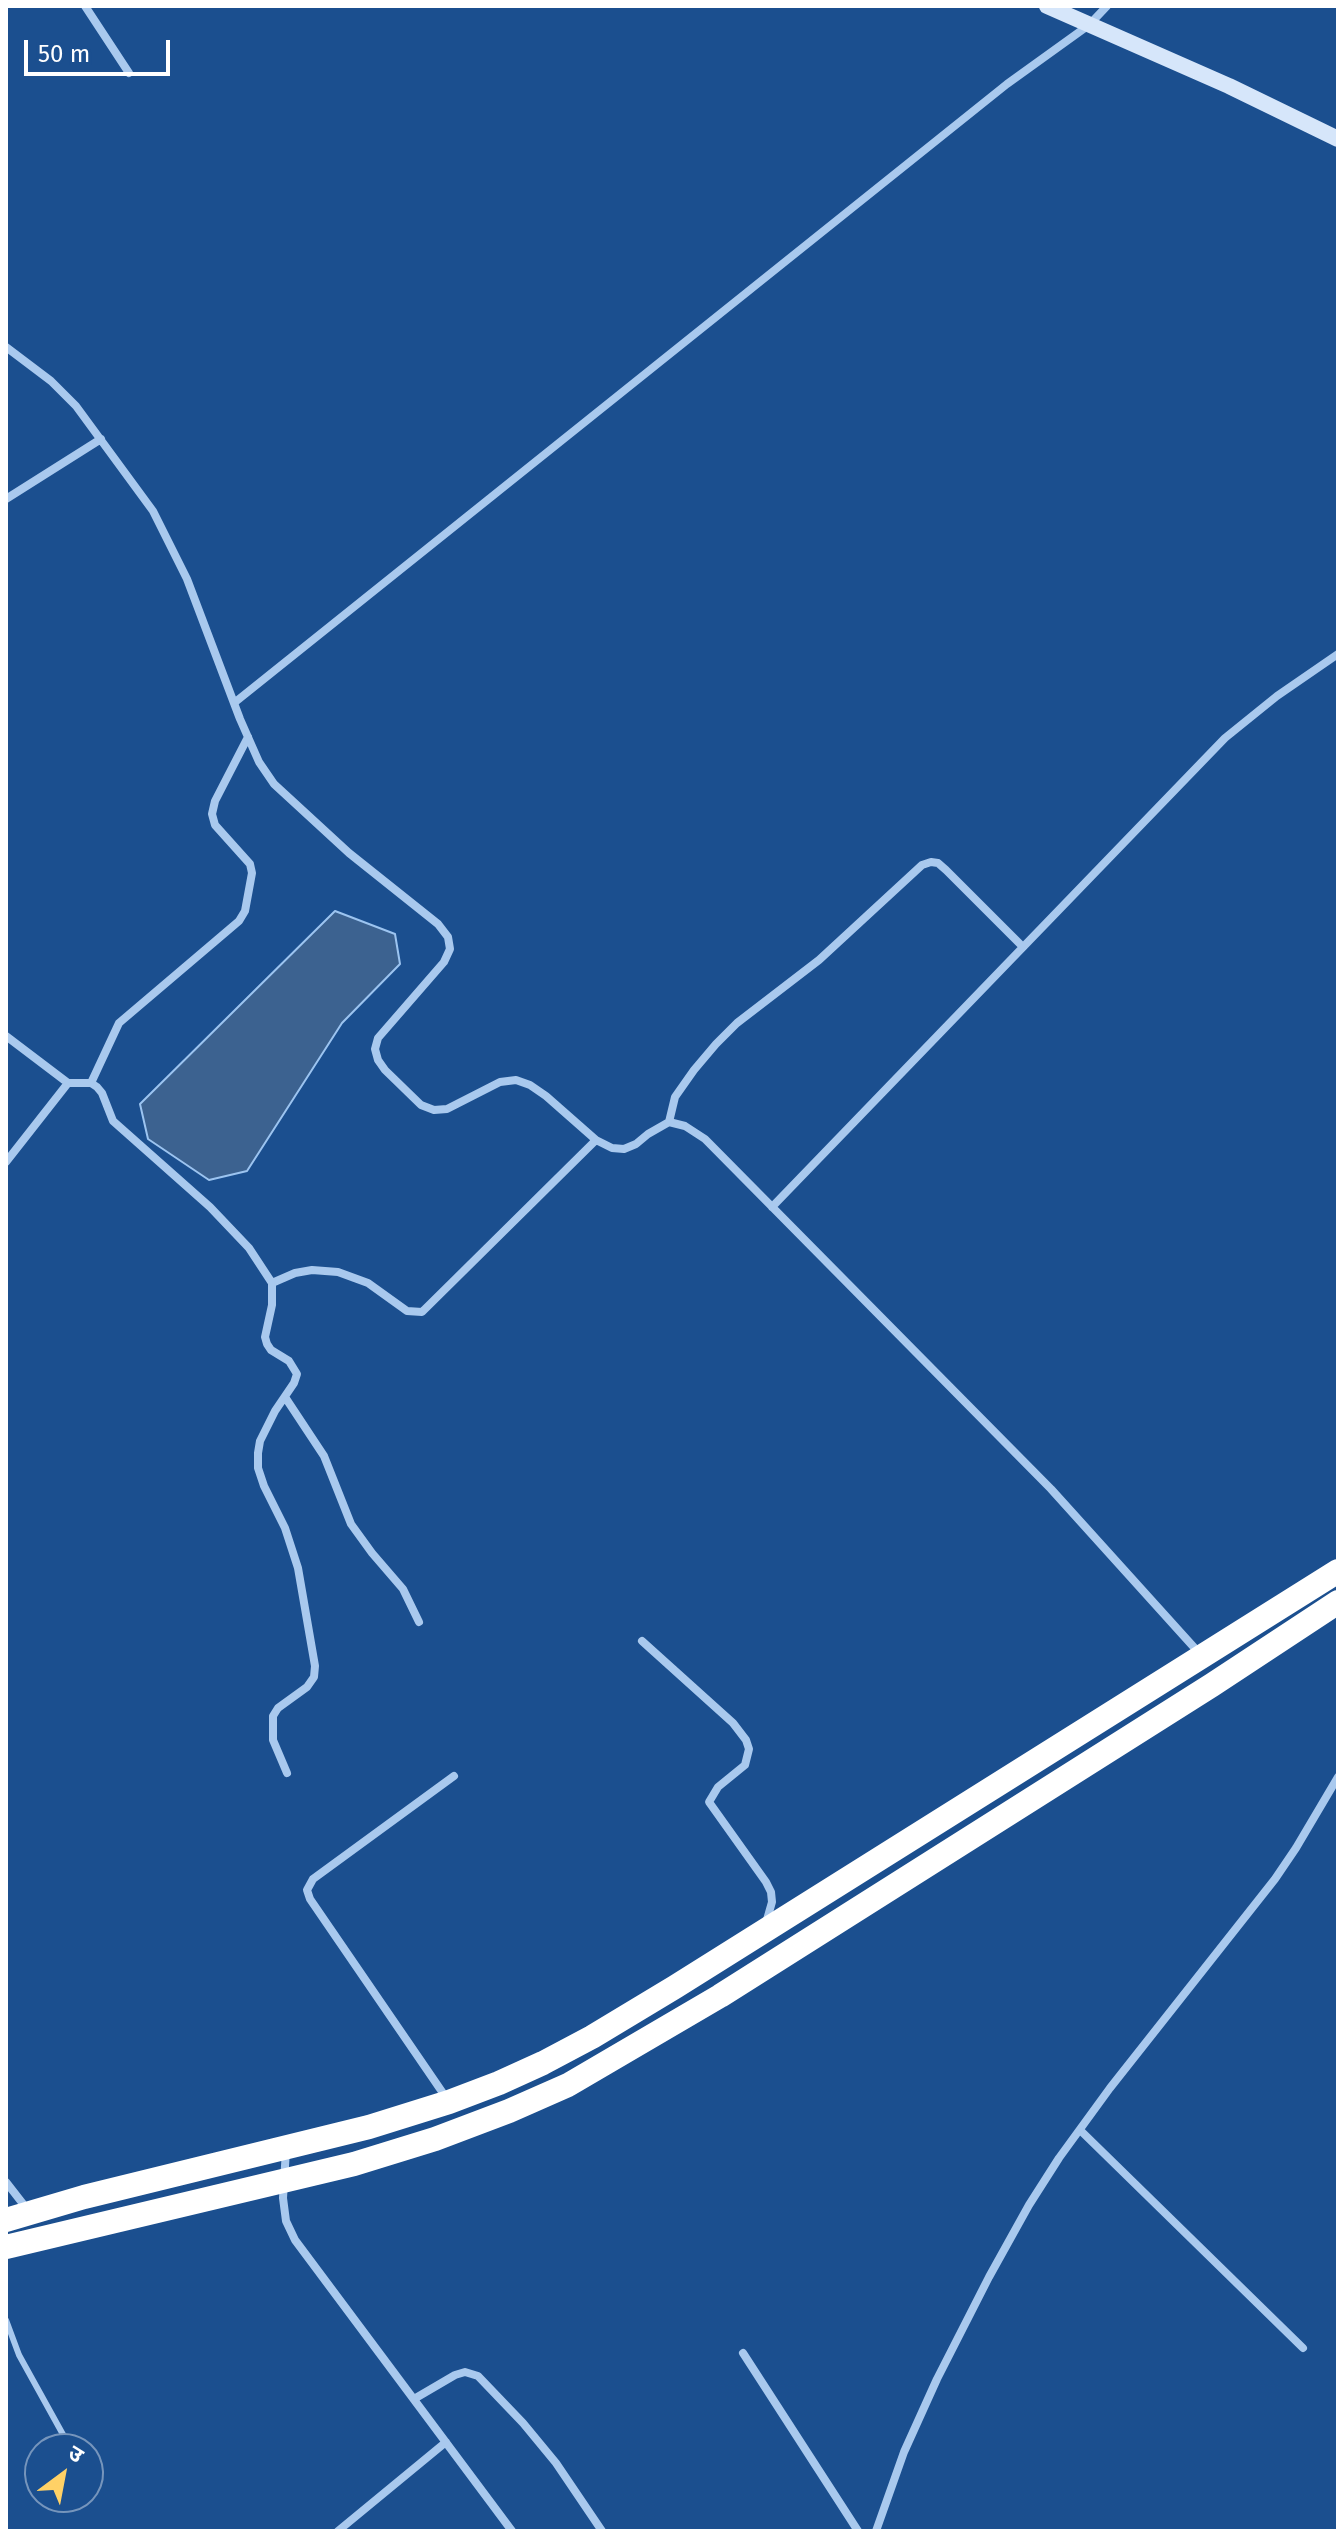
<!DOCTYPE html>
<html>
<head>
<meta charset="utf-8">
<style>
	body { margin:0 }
	#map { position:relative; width:1344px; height:2537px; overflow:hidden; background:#1b4f8f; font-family:"Fira Sans","Noto Sans Devanagari",sans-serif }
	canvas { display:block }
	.frame { position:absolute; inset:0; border:8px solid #fff; pointer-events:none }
	.north { position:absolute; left:24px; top:2433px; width:80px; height:80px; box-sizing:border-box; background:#1b4f8f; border:2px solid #7695bc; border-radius:50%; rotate:32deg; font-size:22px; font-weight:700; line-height:32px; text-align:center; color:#fff }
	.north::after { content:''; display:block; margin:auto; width:28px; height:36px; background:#ffd166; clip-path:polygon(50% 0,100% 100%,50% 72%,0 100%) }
	.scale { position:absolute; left:24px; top:40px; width:146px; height:36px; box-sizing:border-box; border:4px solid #fff; border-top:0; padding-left:10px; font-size:24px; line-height:28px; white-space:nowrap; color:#fff; -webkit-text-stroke:6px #1b4f8f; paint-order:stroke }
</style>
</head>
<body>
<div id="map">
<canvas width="1344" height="2537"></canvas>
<div class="frame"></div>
<div class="north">उ</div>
<div class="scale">50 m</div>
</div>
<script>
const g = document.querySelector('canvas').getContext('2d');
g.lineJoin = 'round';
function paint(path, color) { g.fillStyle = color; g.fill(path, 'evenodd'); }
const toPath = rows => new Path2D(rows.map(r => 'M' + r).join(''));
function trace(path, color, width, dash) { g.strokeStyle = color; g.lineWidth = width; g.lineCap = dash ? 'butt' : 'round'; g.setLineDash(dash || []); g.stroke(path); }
const water = toPath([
	[335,911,395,934,400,964,342,1023,247,1171,209,1180,148,1139,140,1104,335,911]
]);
const lane = toPath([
	[6,2320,19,2355,71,2449]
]);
const street = toPath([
	[85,6,129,73],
	[6,347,51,381,76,406,153,511,187,579,240,719,259,762,274,784,349,853,438,924,448,937,450,949,444,962,378,1038,375,1049,378,1060,385,1070,421,1105,434,1110,447,1109,500,1082,516,1080,530,1085,546,1096,596,1140,612,1148,624,1149,636,1144,648,1134,669,1122,685,1126,705,1139,1051,1489,1200,1654],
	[6,499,101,439],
	[234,703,1007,84,1089,25,1107,6],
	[6,1036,68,1083,91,1083,97,1087,102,1093,113,1121,210,1207,249,1248,272,1283,272,1305,265,1337,267,1344,271,1350,289,1361,297,1374,294,1383,275,1411,260,1441,258,1453,258,1468,264,1486,285,1528,298,1568,315,1666,314,1677,307,1687,278,1708,273,1716,273,1740,287,1773],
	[91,1083,119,1023,239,921,245,911,252,873,250,864,215,825,212,814,215,801,248,737],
	[669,1122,675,1097,694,1070,716,1044,737,1023,819,960,922,865,931,862,938,863,946,870,1023,947],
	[6,1162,68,1083],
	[772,1207,1225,738,1277,696,1338,654],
	[272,1283,295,1273,312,1270,338,1272,368,1283,407,1311,422,1312,596,1140],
	[285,1397,324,1456,351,1524,372,1553,403,1589,419,1622],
	[642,1641,733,1723,746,1740,749,1749,745,1765,718,1787,709,1802,766,1882,771,1892,772,1902,766,1923],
	[447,2099,310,1899,307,1890,313,1879,454,1776],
	[1080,2130,1303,2348],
	[286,2150,283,2198,286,2221,295,2240,512,2531],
	[6,2182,27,2209],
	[743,2353,858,2531],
	[414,2399,455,2375,465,2372,478,2376,523,2423,556,2463,602,2531],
	[338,2531,446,2442],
	[876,2531,904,2452,937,2379,989,2277,1029,2205,1059,2158,1110,2088,1275,1879,1296,1848,1338,1777]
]);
const secondary = toPath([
	[1047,6,1229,86,1338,139]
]);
const highway = toPath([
	[6,2220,84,2197,369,2127,449,2102,499,2083,543,2063,592,2037,675,1987,1338,1571],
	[6,2247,354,2164,435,2139,509,2111,568,2085,720,1996,1212,1685,1338,1602]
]);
paint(water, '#3c6290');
trace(water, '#9cc4f0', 2);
trace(lane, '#a9c9ee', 6);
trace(street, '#a9c9ee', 8);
trace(secondary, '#d6e6fa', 16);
trace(highway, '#fff', 24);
</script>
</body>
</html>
